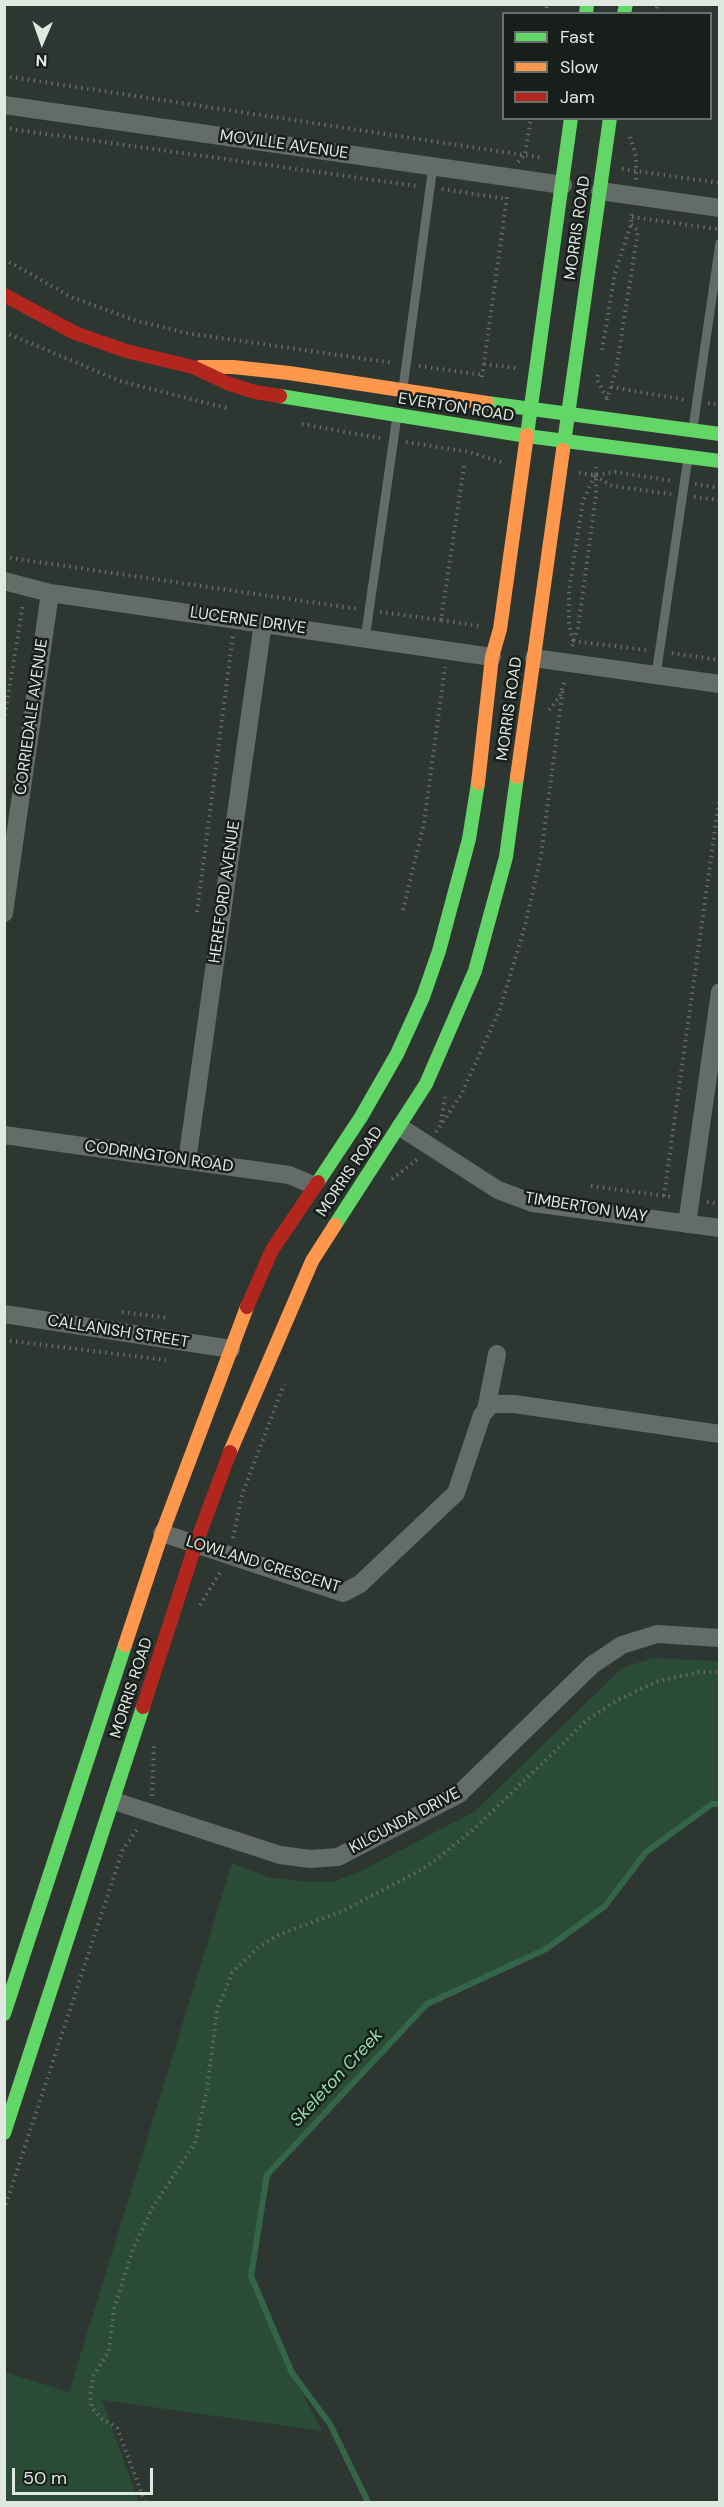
<!DOCTYPE html>
<html>
<head>
<meta charset="utf-8">
<style>
	body { margin:0 }
	#map { position:relative; width:724px; height:2507px; overflow:hidden; background:#2e3631; font-family:"DM Sans",sans-serif }
	canvas { display:block }
	.frame { position:absolute; inset:0; border:6px solid #dfe9e2; pointer-events:none }
	.legend { position:absolute; left:502px; top:12px; width:210px; height:108px; box-sizing:border-box; background:#181f1b; border:2px solid #68706b; margin:0; padding:8px 10px; list-style:none; font-size:18px; color:#dfe9e2 }
	.legend li { display:flex; align-items:center; gap:12px; height:30px }
	.legend b { width:30px; border:2px solid #68706b }
	.north { position:absolute; left:12px; top:12px; width:60px; height:60px; -webkit-text-stroke:4px #181f1b; paint-order:stroke; rotate:182deg; font-size:16px; font-weight:700; line-height:24px; text-align:center; color:#dfe9e2 }
	.north::after { content:''; display:block; margin:auto; width:21px; height:27px; background:#dfe9e2; clip-path:polygon(50% 0,100% 100%,50% 72%,0 100%) }
	.scale { position:absolute; left:12px; top:2468px; width:141px; height:27px; box-sizing:border-box; border:3px solid #dfe9e2; border-top:0; padding-left:8px; font-size:18px; line-height:21px; white-space:nowrap; color:#dfe9e2; -webkit-text-stroke:4px #181f1b; paint-order:stroke }
</style>
</head>
<body>
<div id="map">
<canvas width="724" height="2507"></canvas>
<div class="frame"></div>
<ul class="legend">
<li><b style="height:8px;background:#63d668"></b>Fast</li>
<li><b style="height:8px;background:#ff974d"></b>Slow</li>
<li><b style="height:8px;background:#b3261e"></b>Jam</li>
</ul>
<div class="north">N</div>
<div class="scale">50 m</div>
</div>
<script>
const g = document.querySelector('canvas').getContext('2d');
g.lineJoin = 'round';
function paint(path, color) { g.fillStyle = color; g.fill(path, 'evenodd'); }
const toPath = rows => new Path2D(rows.map(r => 'M' + r).join(''));
function trace(path, color, width, dash) { g.strokeStyle = color; g.lineWidth = width; g.lineCap = dash ? 'butt' : 'round'; g.setLineDash(dash || []); g.stroke(path); }
function write(font, color, halo, rows, align = 'center') {
  g.font = font + ' "DM Sans",sans-serif'; g.lineWidth = 5; g.setLineDash([]); g.textBaseline = 'middle'; g.strokeStyle = halo; g.fillStyle = color; for (const [text, x, y, turn = 0] of rows) {
    g.save(); g.translate(x, y); g.rotate((+turn || 0) * Math.PI / 180); g.textAlign = isNaN(turn) ? turn : align; if (halo) g.strokeText(text, 0, 0); g.fillText(text, 0, 0); g.restore();
  }
}
const green = toPath([
	[653,1658,719,1661,719,1804,712,1804,646,1852,605,1906,546,1949,427,2004,267,2175,251,2276,292,2373,322,2431,102,2400,139,2502,5,2502,5,2372,69,2392,232,1863,268,1877,306,1882,332,1882,357,1873,474,1812,622,1668]
]);
const stream = toPath([
	[368,2502,330,2424,292,2373,251,2276,267,2175,427,2004,546,1949,605,1906,646,1852,712,1804,720,1804]
]);
const path = toPath([
	[546,14,547,4],
	[655,14,658,4],
	[4,76,543,158],
	[4,128,417,186],
	[630,137,636,156,636,180],
	[518,162,525,155,531,118],
	[622,169,720,183],
	[442,189,507,199],
	[632,217,717,229],
	[4,259,71,297,134,320,186,333,394,363],
	[4,332,120,381,230,409],
	[602,350,615,273,631,224,632,211],
	[484,364,516,368],
	[419,366,483,375],
	[598,375,597,380,607,398],
	[482,377,507,197],
	[611,387,686,400],
	[607,400,616,370,638,231,631,224],
	[708,403,720,405],
	[302,424,380,438],
	[406,442,469,452,504,463],
	[464,466,441,620,479,626],
	[579,473,595,475,616,472,673,481],
	[595,476,612,486,671,494],
	[695,484,720,488],
	[694,497,720,500],
	[4,557,358,609],
	[380,612,441,620],
	[573,641,569,626,569,590,583,501,595,475],
	[573,641,647,650],
	[572,646,578,628,596,495,596,467],
	[672,653,720,660],
	[549,710,560,696,565,680],
	[4,721,23,604],
	[403,910,424,823,445,667],
	[197,912,233,635],
	[441,1122,445,1097],
	[436,1132,461,1095,500,1009,525,926,541,855,563,688],
	[392,1179,419,1158],
	[591,1186,673,1197],
	[664,1196,720,793],
	[707,1202,720,1204],
	[122,1312,169,1318],
	[4,1340,166,1360],
	[233,1538,242,1495,284,1384],
	[200,1605,221,1571],
	[152,1796,154,1746],
	[4,2210,123,1849,139,1827],
	[145,2502,117,2428,101,2418,92,2408,90,2396,93,2376,109,2351,114,2309,133,2249,153,2207,195,2143,207,2090,217,2010,232,1973,258,1948,278,1935,343,1911,428,1866,474,1829,587,1720,616,1701,655,1682,699,1672,720,1672]
]);
const lane = toPath([
	[403,388,433,166],
	[693,428,720,243],
	[365,639,397,416],
	[656,675,688,458]
]);
const street = toPath([
	[4,105,563,185],
	[600,191,720,208],
	[4,581,50,593,492,657],
	[534,658,720,684],
	[4,913,50,593],
	[400,1127,498,1190,533,1203,720,1228],
	[4,1135,289,1175,313,1185],
	[187,1161,263,623],
	[687,1224,720,992],
	[4,1314,231,1349],
	[486,1410,497,1354],
	[162,1533,343,1593,360,1584,456,1493,482,1415,491,1404,514,1404,720,1434],
	[114,1801,280,1855,310,1859,338,1857,459,1794,592,1665,622,1645,657,1634,720,1638]
]);
const fast = toPath([
	[586,14,587,4],
	[624,14,626,4],
	[280,396,527,436,720,461],
	[487,403,720,434],
	[527,435,571,118],
	[563,450,610,118],
	[318,1182,361,1117,397,1054,423,997,439,951,469,839,478,783],
	[335,1225,426,1084,475,971,506,857,517,777],
	[4,2014,125,1645],
	[4,2133,143,1707]
]);
const slow = toPath([
	[200,367,233,367,289,373,487,403],
	[517,777,563,450],
	[478,783,492,657,500,629,527,435],
	[230,1452,312,1261,335,1225],
	[125,1645,162,1533,247,1307]
]);
const jam = toPath([
	[4,295,75,333,126,351,193,367,227,383,255,392,280,396],
	[247,1307,272,1250,318,1182],
	[143,1707,195,1546,230,1452]
]);
const streetNames = [
	["MOVILLE AVENUE",284,145,8],
	["MORRIS ROAD",578,228,-82],
	["EVERTON ROAD",456,408,9],
	["LUCERNE DRIVE",248,621,8],
	["MORRIS ROAD",510,709,-82],
	["CORRIEDALE AVENUE",32,717,-82],
	["HEREFORD AVENUE",225,892,-82],
	["CODRINGTON ROAD",159,1157,8],
	["MORRIS ROAD",350,1172,-56],
	["TIMBERTON WAY",586,1208,9],
	["CALLANISH STREET",118,1332,9],
	["LOWLAND CRESCENT",263,1565,17],
	["MORRIS ROAD",132,1688,-72],
	["KILCUNDA DRIVE",405,1821,-28]
];
const waterNames = [
	["Skeleton Creek",337,2078,-47]
];
paint(green, '#2a4b36');
trace(stream, '#346548', 6);
trace(path, '#656c67', 4, [1.5, 4.5]);
trace(lane, '#646c67', 9);
trace(street, '#646c67', 18);
trace(fast, '#63d668', 14);
trace(slow, '#ff974d', 14);
trace(jam, '#b3261e', 14);
write('16px', '#dfe9e2', '#181f1b', streetNames);
write('italic 18px', '#8edfac', '#181f1b', waterNames);
</script>
</body>
</html>
